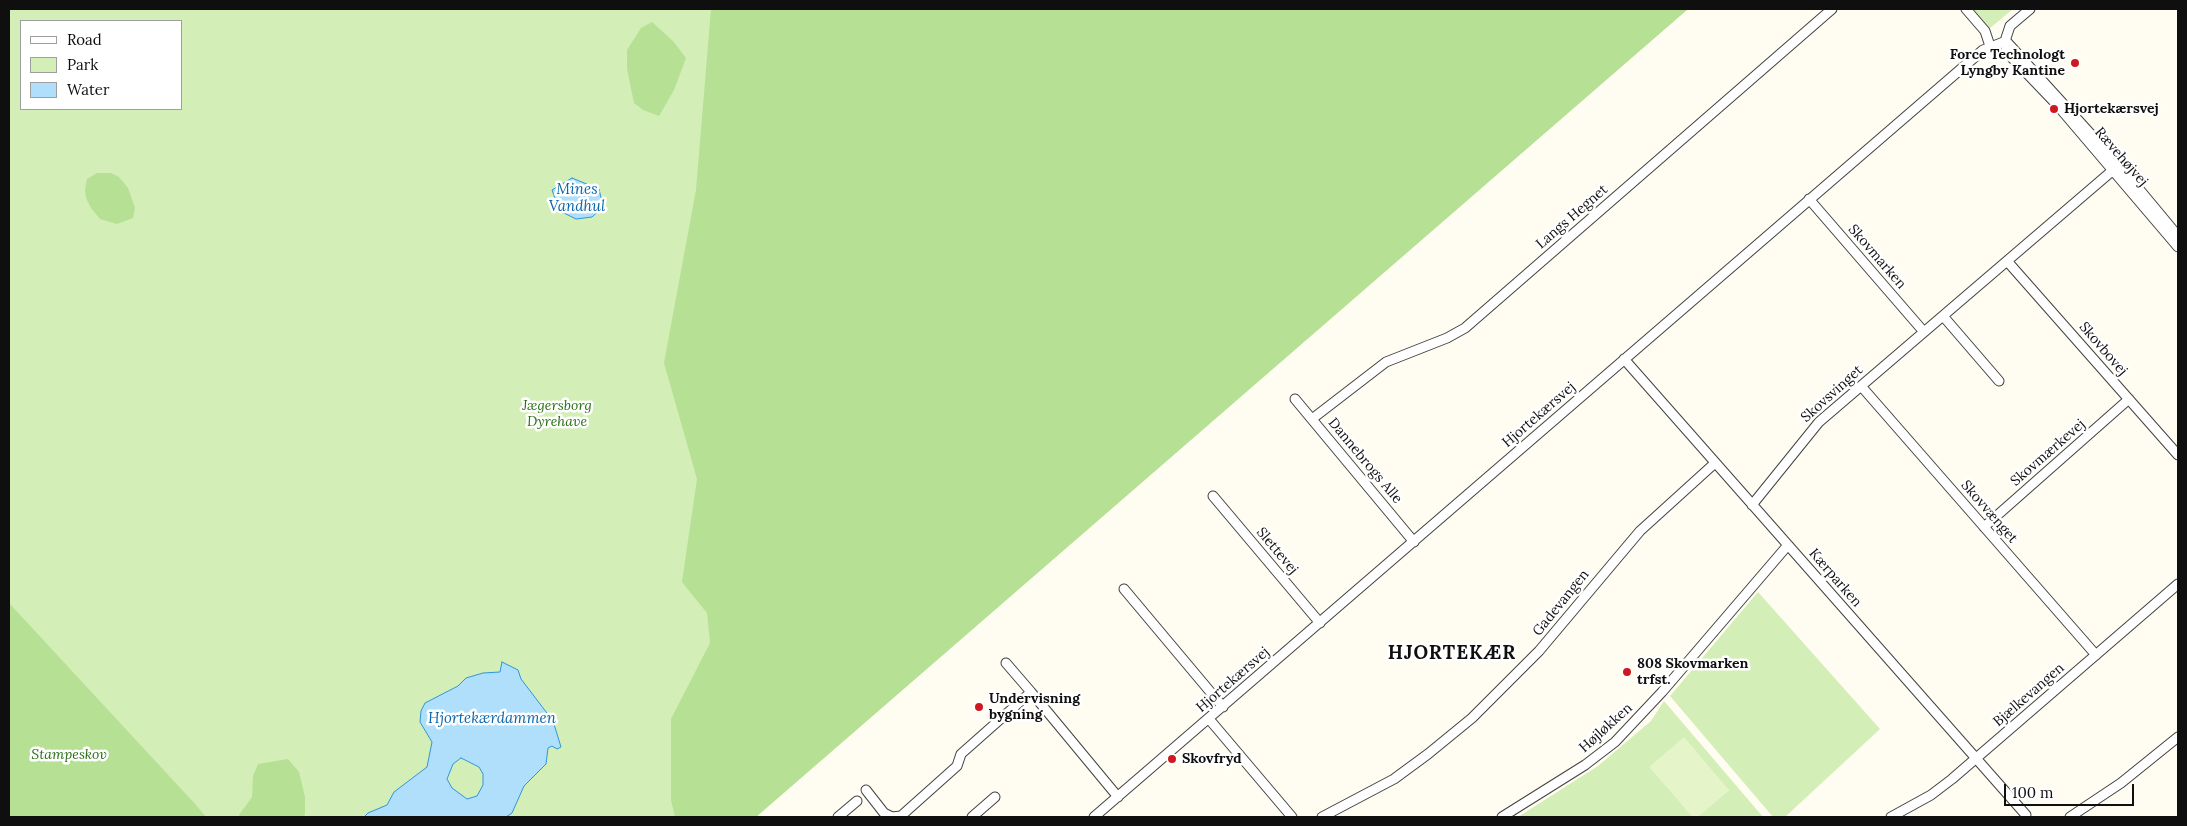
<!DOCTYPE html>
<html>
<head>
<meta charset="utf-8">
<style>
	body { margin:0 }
	#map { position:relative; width:2187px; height:826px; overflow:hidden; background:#fffcf1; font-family:Lora,serif }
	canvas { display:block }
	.frame { position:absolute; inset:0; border:10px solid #0f0f0f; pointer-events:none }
	.legend { position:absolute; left:20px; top:20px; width:162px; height:90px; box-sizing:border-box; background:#fff; border:1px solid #9f9f9f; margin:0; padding:6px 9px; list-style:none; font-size:15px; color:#0f0f0f }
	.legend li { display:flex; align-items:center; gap:10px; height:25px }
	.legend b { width:25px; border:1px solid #9f9f9f }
	.scale { position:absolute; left:2004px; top:784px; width:130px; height:22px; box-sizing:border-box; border:2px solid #0f0f0f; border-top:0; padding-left:6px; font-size:15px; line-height:18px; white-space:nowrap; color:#0f0f0f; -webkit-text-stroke:4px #fff; paint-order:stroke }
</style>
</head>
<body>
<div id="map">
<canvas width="2187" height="826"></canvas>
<div class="frame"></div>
<ul class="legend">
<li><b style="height:6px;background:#fff"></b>Road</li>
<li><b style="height:14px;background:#d3eeb6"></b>Park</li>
<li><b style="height:14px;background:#b0dffc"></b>Water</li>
</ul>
<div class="scale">100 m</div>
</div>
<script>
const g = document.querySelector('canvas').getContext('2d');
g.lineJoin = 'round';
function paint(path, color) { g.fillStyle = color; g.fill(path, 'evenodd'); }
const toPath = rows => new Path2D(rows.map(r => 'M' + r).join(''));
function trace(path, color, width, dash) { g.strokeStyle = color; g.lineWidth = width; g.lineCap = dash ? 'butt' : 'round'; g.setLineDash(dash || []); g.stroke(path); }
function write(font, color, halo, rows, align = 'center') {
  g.font = font + ' Lora,serif'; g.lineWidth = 5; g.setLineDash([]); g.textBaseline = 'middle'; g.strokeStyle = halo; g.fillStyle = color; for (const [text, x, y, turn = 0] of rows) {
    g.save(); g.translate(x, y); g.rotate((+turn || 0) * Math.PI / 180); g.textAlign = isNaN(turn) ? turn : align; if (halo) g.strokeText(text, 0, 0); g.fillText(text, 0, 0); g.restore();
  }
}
const green = toPath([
	[9,9,1688,9,756,817,9,817],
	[21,21,181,21,181,109,21,109],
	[1964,9,2013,9,1983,34],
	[1758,592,1880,729,1785,817,1773,817,1670,696],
	[1664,701,1763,817,1697,817,1729,790,1680,802,1693,817,1518,817,1598,766,1651,721]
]);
const forest = toPath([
	[711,9,1688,9,756,817,675,817,671,800,671,719,710,643,707,613,682,582,697,479,664,363,696,190],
	[652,22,673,41,686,58,674,90,659,116,643,110,634,103,627,69,627,50,641,28],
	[97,173,111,173,119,177,128,188,135,208,133,218,117,224,100,219,91,208,86,198,85,189,87,179],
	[9,603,196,805,206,817,9,817],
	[288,759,299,772,305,797,305,815,302,817,240,817,239,815,252,797,253,776,258,764]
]);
const pitch = toPath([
	[1684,737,1729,790,1697,817,1693,817,1649,767]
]);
const water = toPath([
	[572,178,599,189,603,207,592,217,576,219,560,211,552,190,572,178],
	[502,662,518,670,521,679,553,721,561,747,557,749,552,746,548,748,546,764,524,786,512,813,506,817,364,817,368,813,387,805,394,792,427,767,432,742,420,722,421,711,425,703,458,686,466,678,483,673,500,672,502,662],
	[461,758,479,767,483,774,483,785,477,796,467,799,452,788,447,779,453,764,461,758]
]);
const minor = toPath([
	[1966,9,1985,31,1990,46],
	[2030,9,2010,26,2006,38,2006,49,2013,59,2058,106,2178,247],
	[2006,41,2119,165,2178,236],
	[1809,199,1924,332],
	[2007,261,2178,455],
	[1943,316,1999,381],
	[1624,359,2026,815],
	[1861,386,2096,655],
	[1295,399,1414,542],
	[1312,419,1386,362,1447,338,1465,328,1832,9],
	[1213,496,1320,623],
	[1752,505,1819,422,2119,165],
	[1984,527,2129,399],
	[1124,589,1223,707],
	[1006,663,1031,692],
	[1209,719,1292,817],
	[866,790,884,813,892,817,901,816,957,766,961,754,1031,692,1118,797],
	[838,817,857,801],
	[972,817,995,797],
	[1094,817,1983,50,2006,41],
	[1322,817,1394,779,1428,754,1472,718,1539,651,1640,531,1715,463],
	[1502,817,1585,765,1615,742,1662,692,1788,545],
	[1891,817,1931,795,1952,779,2178,584],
	[2070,817,2121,783,2178,737]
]);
const markers = [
	[2075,63,5,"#cd1921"],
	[2054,109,5,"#cd1921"],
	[1627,672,5,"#cd1921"],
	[979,707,5,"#cd1921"],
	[1172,759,5,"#cd1921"]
];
const poiNames = [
	["Force Technologt",2065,55,"right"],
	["Lyngby Kantine",2065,71,"right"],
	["Hjortekærsvej",2064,109],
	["808 Skovmarken",1637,664],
	["trfst.",1637,680],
	["Undervisning",989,699],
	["bygning",989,715],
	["Skovfryd",1182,759]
];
const streetNames = [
	["Rævehøjvej",2121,157,49],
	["Langs Hegnet",1572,217,-41],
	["Skovmarken",1877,257,49],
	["Skovbovej",2103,349,49],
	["Skovsvinget",1832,394,-42],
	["Hjortekærsvej",1539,415,-41],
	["Skovmærkevej",2048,453,-41],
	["Dannebrogs Alle",1365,461,50],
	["Skovvænget",1989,512,49],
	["Slettevej",1277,551,50],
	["Kærparken",1835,578,49],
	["Gadevangen",1561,603,-51],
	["Hjortekærsvej",1233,680,-41],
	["Bjælkevangen",2029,695,-41],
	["Højløkken",1606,728,-42]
];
const parkNames = [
	["Jægersborg",557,406],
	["Dyrehave",557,422],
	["Stampeskov",69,755]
];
const waterNames = [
	["Mines",577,190],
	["Vandhul",577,207],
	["Hjortekærdammen",492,719]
];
const districtNames = [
	["HJORTEKÆR",1452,654]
];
paint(green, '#d3eeb6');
paint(forest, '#b6e094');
paint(pitch, '#e5f4c9');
paint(water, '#b0dffc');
trace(water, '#3096da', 1);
trace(minor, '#424242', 11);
trace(minor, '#fff', 9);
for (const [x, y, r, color] of markers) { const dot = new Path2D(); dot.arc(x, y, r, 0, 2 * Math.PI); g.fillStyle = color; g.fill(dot); trace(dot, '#fff', 2); }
write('bold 14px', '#0f0f0f', '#fff', poiNames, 'left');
write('14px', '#0f0f0f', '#fff', streetNames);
write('italic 14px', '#2a6e18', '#fff', parkNames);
write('italic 15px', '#0b66ae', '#fff', waterNames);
g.letterSpacing = '1px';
write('bold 19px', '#0f0f0f', '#fff', districtNames);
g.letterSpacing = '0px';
</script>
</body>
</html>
